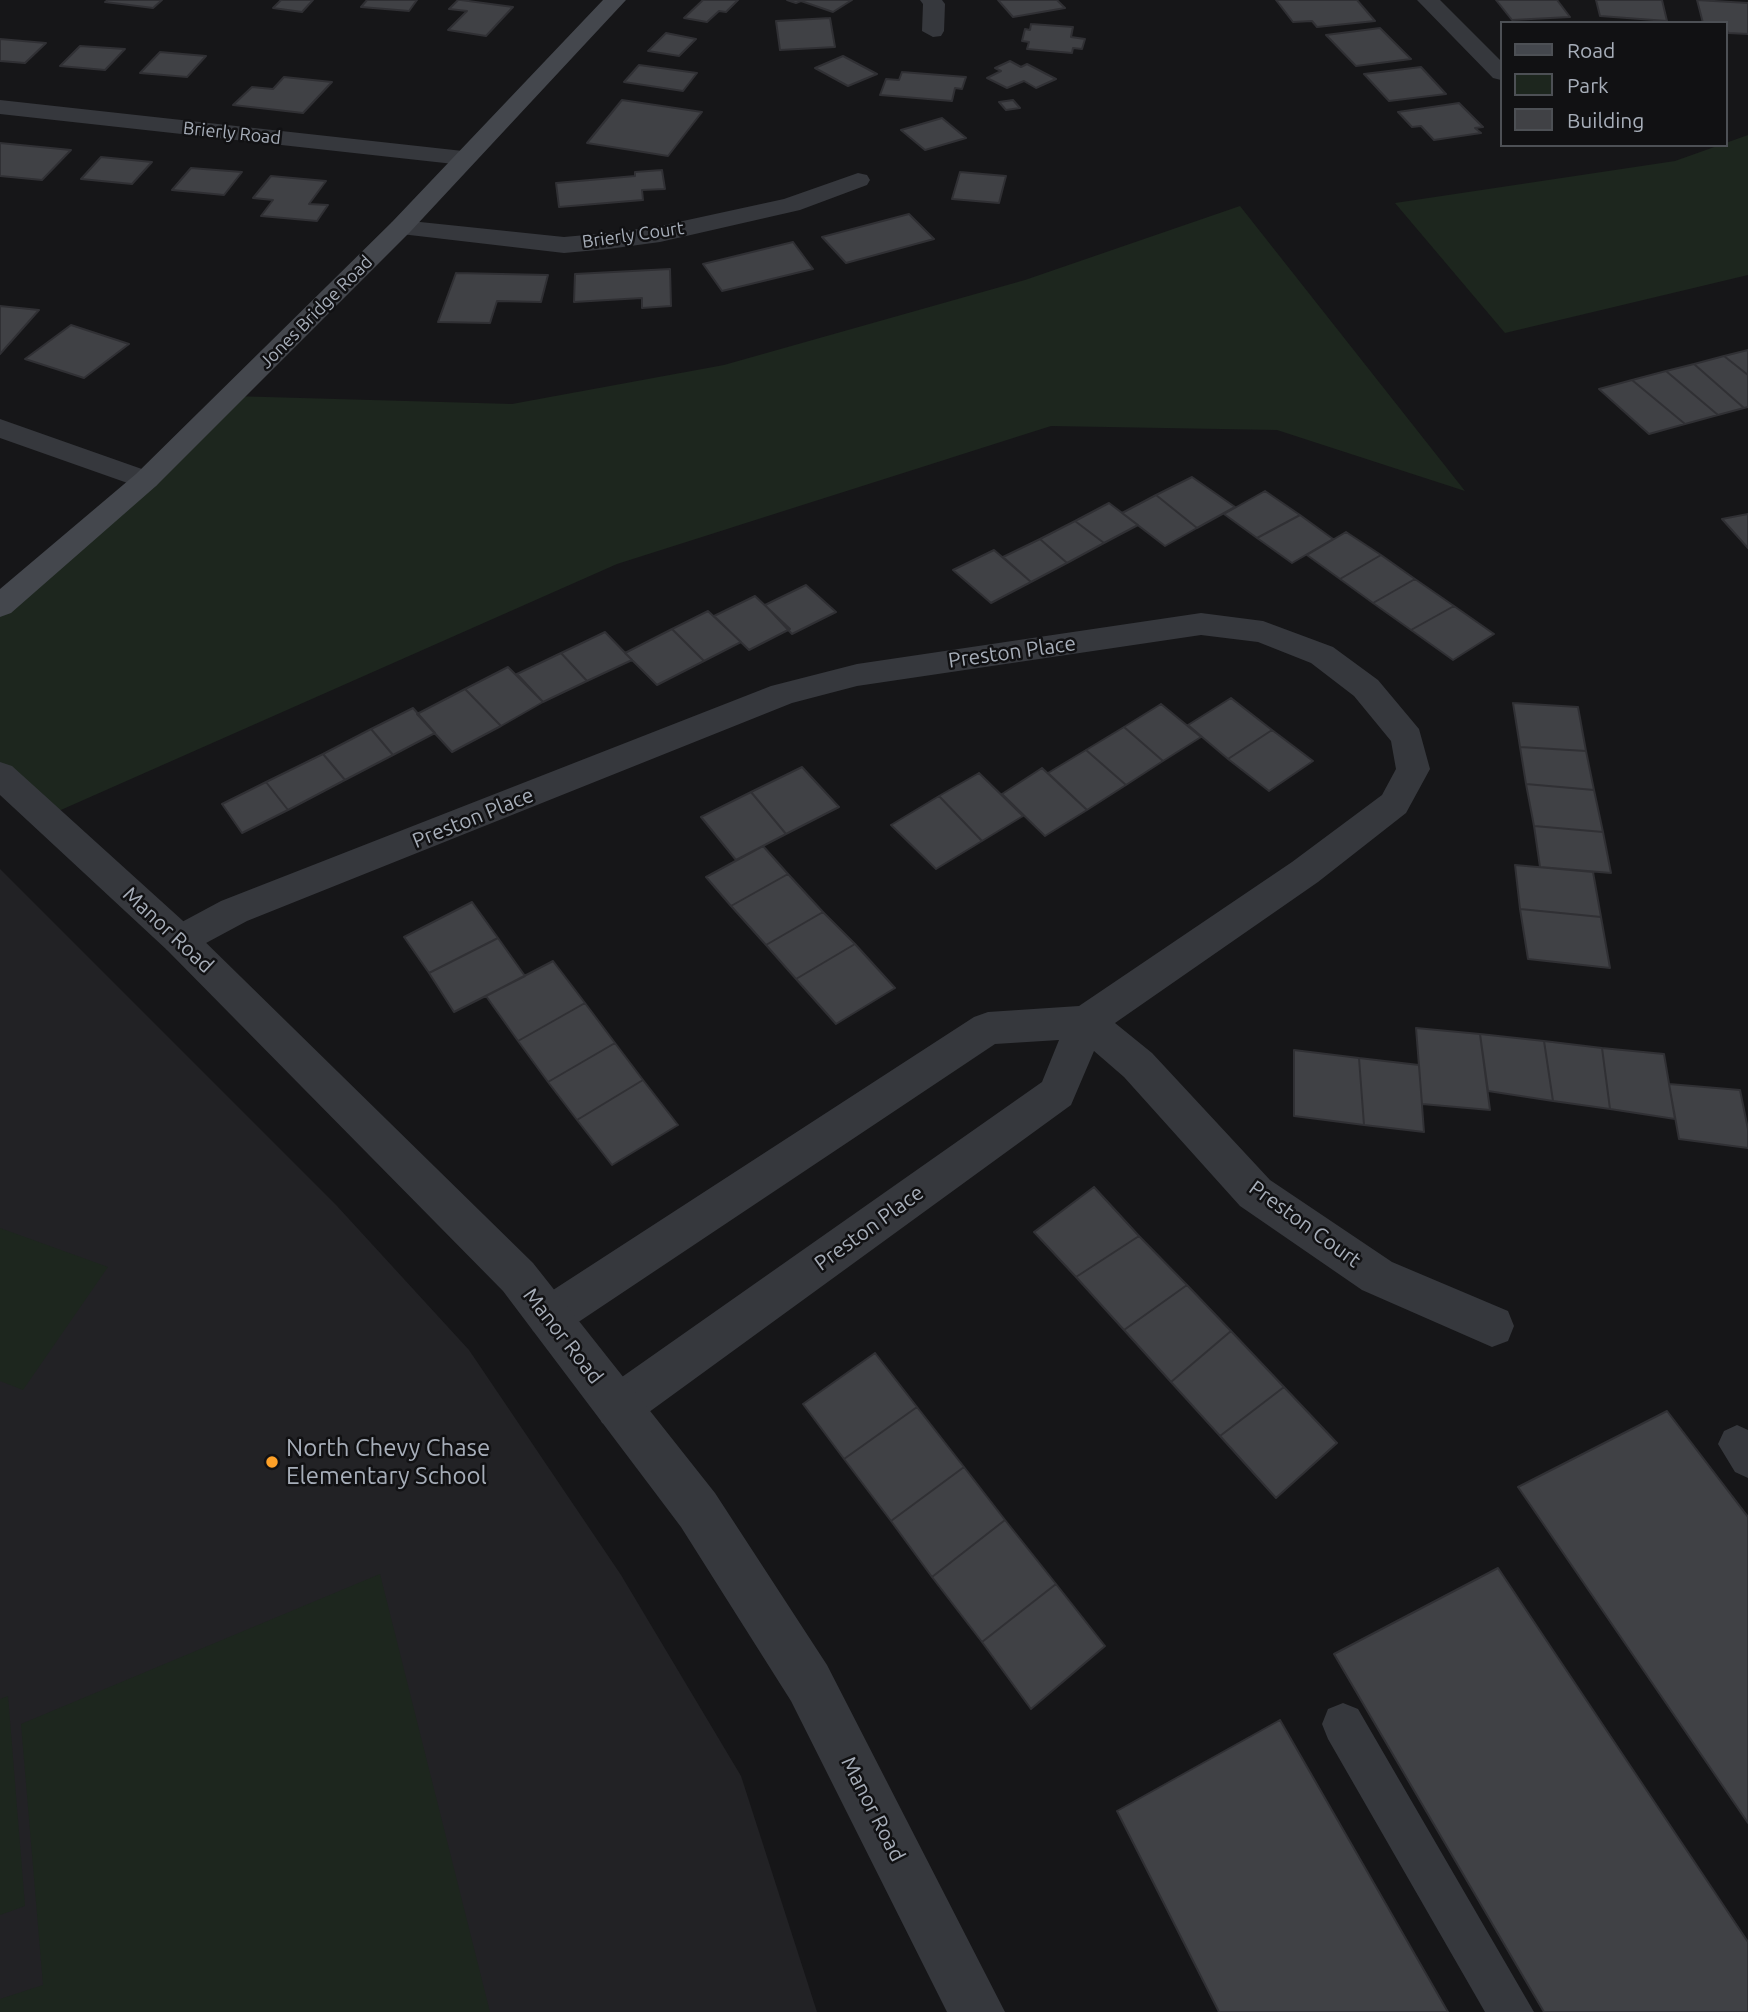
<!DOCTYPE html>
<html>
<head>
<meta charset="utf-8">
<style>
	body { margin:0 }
	#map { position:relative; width:1748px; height:2012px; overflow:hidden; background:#161618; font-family:Ubuntu,sans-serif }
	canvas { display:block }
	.legend { position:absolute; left:1500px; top:21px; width:228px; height:126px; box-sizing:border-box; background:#111113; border:2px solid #4d5055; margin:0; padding:9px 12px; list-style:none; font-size:21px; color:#a7aeb9 }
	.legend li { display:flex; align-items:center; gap:14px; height:35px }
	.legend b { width:35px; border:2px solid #4d5055 }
</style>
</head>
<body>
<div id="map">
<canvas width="1748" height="2012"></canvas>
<ul class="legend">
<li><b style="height:9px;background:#44474d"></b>Road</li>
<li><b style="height:19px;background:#1d261e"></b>Park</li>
<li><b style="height:19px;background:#404145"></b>Building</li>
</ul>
</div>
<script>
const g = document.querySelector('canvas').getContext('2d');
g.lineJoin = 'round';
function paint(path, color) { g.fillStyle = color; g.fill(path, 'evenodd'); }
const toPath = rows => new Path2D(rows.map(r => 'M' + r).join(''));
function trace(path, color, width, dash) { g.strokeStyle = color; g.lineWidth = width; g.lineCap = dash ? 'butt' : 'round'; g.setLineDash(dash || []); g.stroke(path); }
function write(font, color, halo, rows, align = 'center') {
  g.font = font + ' Ubuntu,sans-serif'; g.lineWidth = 5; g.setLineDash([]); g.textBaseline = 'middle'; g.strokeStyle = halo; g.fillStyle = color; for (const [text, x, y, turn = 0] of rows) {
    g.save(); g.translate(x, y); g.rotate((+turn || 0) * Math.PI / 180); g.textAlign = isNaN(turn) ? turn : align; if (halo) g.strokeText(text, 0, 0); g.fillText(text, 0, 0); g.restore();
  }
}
const built = toPath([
	[0,869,337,1206,469,1350,621,1575,741,1776,817,2012,0,2012]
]);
const green = toPath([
	[1748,135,1748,275,1505,333,1395,203,1675,161],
	[1240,206,1465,491,1277,430,1051,426,617,564,45,817,0,775,0,606,231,396,512,404,724,365,1025,280],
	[0,1228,108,1267,23,1390,0,1381],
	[380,1574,490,2012,0,2012,0,1999,43,1985,21,1724],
	[8,1696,25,1906,0,1915,0,1699]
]);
const building = toPath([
	[108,0,162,0,153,8,105,2,108,0],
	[281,0,313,0,302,12,273,8,281,0],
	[367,0,417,0,409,11,361,7,367,0],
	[458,0,461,0,513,7,486,36,448,30,467,11,449,9,458,0],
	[703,0,738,0,726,12,719,11,707,22,684,18,703,0],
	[787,0,852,0,833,12,801,1,796,3,787,0],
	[998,0,1057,0,1065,8,1013,17,998,0],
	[1276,0,1357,0,1375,21,1317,27,1312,21,1293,22,1276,0],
	[1496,0,1557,0,1570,17,1512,20,1496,0],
	[1596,0,1662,0,1667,21,1600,16,1596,0],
	[1697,0,1748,3,1748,34,1728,33,1725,23,1703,23,1697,0],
	[830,18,835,47,780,50,776,21,830,18],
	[1031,24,1073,27,1071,37,1085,39,1082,49,1073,48,1072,53,1027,49,1029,42,1022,41,1025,29,1030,30,1031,24],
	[1380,28,1411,59,1356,66,1326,35,1380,28],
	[666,33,696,39,679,56,648,51,666,33],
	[0,39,46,43,25,63,0,61,0,39],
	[80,46,125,49,105,70,60,66,80,46],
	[160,52,206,56,187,77,140,73,160,52],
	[843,56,877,74,848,86,815,68,843,56],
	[1010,61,1021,67,1027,64,1056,79,1036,88,1024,81,1007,88,987,78,1001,71,995,68,1010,61],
	[639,65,697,73,683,91,624,82,639,65],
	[1421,67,1446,94,1389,101,1364,74,1421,67],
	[902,72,966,77,962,89,955,88,952,101,880,95,886,79,899,80,902,72],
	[284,77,332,82,303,113,233,105,252,87,273,89,284,77],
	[622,100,702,112,668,156,587,143,622,100],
	[1013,100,1020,108,1006,110,999,102,1013,100],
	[1459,103,1483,127,1475,128,1481,133,1434,140,1421,126,1412,127,1398,112,1459,103],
	[942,118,966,138,925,150,901,130,942,118],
	[0,143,71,150,42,180,0,176,0,143],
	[101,157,152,162,132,184,81,179,101,157],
	[191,168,242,172,224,195,172,190,191,168],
	[662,170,665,189,642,190,643,200,559,207,556,183,635,176,635,172,662,170],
	[960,172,1006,176,999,203,952,199,960,172],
	[271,176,326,181,309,204,328,205,317,221,261,216,273,200,253,198,271,176],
	[909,214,934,239,846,263,822,237,909,214],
	[793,242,813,269,722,291,703,264,793,242],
	[670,269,671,306,642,308,642,298,574,302,575,274,670,269],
	[456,273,548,275,541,302,497,301,490,323,438,322,456,273],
	[0,306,39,310,0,354,0,306],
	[71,325,129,344,84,378,25,359,71,325],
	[1748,350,1748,375,1724,356,1748,350],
	[1724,356,1748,375,1748,407,1744,408,1694,364,1724,356],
	[1694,364,1744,408,1718,415,1666,371,1694,364],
	[1666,371,1718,415,1685,424,1632,380,1666,371],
	[1632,380,1685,424,1649,434,1599,389,1632,380],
	[1192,477,1235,507,1197,528,1156,495,1192,477],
	[1265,491,1300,515,1257,538,1224,514,1265,491],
	[1156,495,1197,528,1165,546,1122,513,1156,495],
	[1109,503,1138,525,1104,543,1075,521,1109,503],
	[1748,514,1748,548,1722,519,1748,514],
	[1300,515,1333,539,1292,563,1257,538,1300,515],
	[1075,521,1104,543,1067,563,1040,539,1075,521],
	[1346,532,1381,555,1340,579,1307,555,1346,532],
	[1040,539,1067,563,1031,582,1003,557,1040,539],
	[994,550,1031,582,991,603,953,570,994,550],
	[1381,555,1415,579,1373,603,1340,579,1381,555],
	[1415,579,1454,606,1411,630,1373,603,1415,579],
	[806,585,836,612,792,634,765,605,806,585],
	[755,596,790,629,749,650,714,616,755,596],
	[1454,606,1494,634,1453,660,1411,630,1454,606],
	[708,611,741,642,704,661,672,629,708,611],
	[672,629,704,661,657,685,625,653,672,629],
	[605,632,632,660,587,681,561,653,605,632],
	[561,653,587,681,543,702,517,674,561,653],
	[508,667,543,702,501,726,465,689,508,667],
	[465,689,501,726,452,752,417,714,465,689],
	[1231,698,1272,730,1228,759,1188,725,1231,698],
	[1513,703,1578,707,1586,751,1520,747,1513,703],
	[1161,704,1201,737,1163,761,1124,727,1161,704],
	[413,708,435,733,393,755,371,729,413,708],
	[1124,727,1163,761,1126,785,1086,750,1124,727],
	[371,729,393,755,345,780,323,754,371,729],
	[1272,730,1313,761,1269,791,1228,759,1272,730],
	[1520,747,1586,751,1594,790,1526,784,1520,747],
	[1086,750,1126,785,1087,810,1048,773,1086,750],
	[323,754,345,780,288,810,266,782,323,754],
	[802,767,839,807,786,834,751,792,802,767],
	[1042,768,1087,810,1045,836,1002,794,1042,768],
	[979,773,1023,816,982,841,939,796,979,773],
	[266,782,288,810,242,833,222,804,266,782],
	[1526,784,1594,790,1603,832,1534,826,1526,784],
	[751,792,786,834,736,860,701,817,751,792],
	[939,796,982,841,936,869,891,825,939,796],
	[1534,826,1603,832,1611,873,1540,867,1534,826],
	[763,846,788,874,731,906,706,877,763,846],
	[1515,865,1593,872,1601,917,1520,909,1515,865],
	[788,874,823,912,766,945,731,906,788,874],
	[472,902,498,938,429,973,404,937,472,902],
	[1520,909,1601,917,1610,968,1528,959,1520,909],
	[823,912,855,944,796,979,766,945,823,912],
	[498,938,525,976,454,1012,429,973,498,938],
	[855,944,895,988,836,1024,796,979,855,944],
	[553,961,585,1003,518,1041,486,996,553,961],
	[585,1003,615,1043,548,1082,518,1041,585,1003],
	[1416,1028,1480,1034,1490,1110,1422,1104,1416,1028],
	[1480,1034,1544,1041,1553,1101,1488,1091,1480,1034],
	[1544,1041,1602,1048,1610,1109,1553,1101,1544,1041],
	[615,1043,643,1080,577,1120,548,1082,615,1043],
	[1602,1048,1664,1054,1675,1119,1610,1109,1602,1048],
	[1294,1050,1359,1058,1364,1125,1294,1116,1294,1050],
	[1359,1058,1419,1065,1424,1132,1364,1125,1359,1058],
	[643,1080,678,1125,612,1165,577,1120,643,1080],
	[1669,1084,1740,1090,1748,1129,1748,1148,1679,1139,1669,1084],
	[1094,1187,1139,1236,1076,1277,1034,1232,1094,1187],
	[1139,1236,1187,1285,1124,1330,1076,1277,1139,1236],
	[1187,1285,1231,1331,1171,1382,1124,1330,1187,1285],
	[1231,1331,1284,1387,1220,1436,1171,1382,1231,1331],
	[875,1353,917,1407,844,1459,803,1404,875,1353],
	[1284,1387,1337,1443,1276,1498,1220,1436,1284,1387],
	[917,1407,964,1467,891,1521,844,1459,917,1407],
	[1667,1411,1748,1517,1748,1823,1518,1487,1667,1411],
	[964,1467,1005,1520,932,1577,891,1521,964,1467],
	[1005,1520,1056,1584,982,1642,932,1577,1005,1520],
	[1498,1568,1748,1942,1748,2012,1544,2012,1334,1654,1498,1568],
	[1056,1584,1105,1646,1031,1709,982,1642,1056,1584],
	[1280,1720,1448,2012,1219,2012,1117,1811,1280,1720]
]);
const service = toPath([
	[1737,1425,1748,1430,1748,1478,1735,1472,1718,1444,1724,1431,1737,1425],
	[1343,1703,1358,1709,1534,2012,1485,2012,1328,1739,1322,1724,1328,1709,1343,1703]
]);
const minor = toPath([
	[920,0,942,0,945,4,944,31,941,36,933,37,922,31,923,4,920,0],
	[1417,0,1440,0,1501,61,1501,80,1493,78,1417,0],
	[0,100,463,151,471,153,475,158,471,163,463,165,0,114,0,100],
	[858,173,867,175,870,180,867,185,800,210,660,242,608,249,564,253,401,234,392,232,389,227,392,222,401,220,564,237,608,233,660,226,784,199,858,173],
	[0,419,156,474,161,480,156,486,146,489,136,486,0,438,0,419],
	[1201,613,1263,621,1333,647,1378,680,1419,729,1430,769,1406,813,1318,882,1115,1023,1152,1053,1270,1180,1392,1262,1508,1311,1514,1326,1508,1341,1492,1347,1362,1290,1240,1206,1124,1077,1094,1051,1071,1105,634,1423,618,1429,602,1423,595,1407,602,1391,1042,1082,1059,1040,995,1044,565,1331,549,1338,533,1331,527,1317,533,1303,974,1017,988,1012,1079,1006,1292,862,1382,795,1396,769,1391,741,1354,696,1311,663,1258,642,1201,635,857,686,792,703,247,921,193,950,180,955,167,950,161,940,167,930,221,901,771,686,857,664,1201,613]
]);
const tertiary = toPath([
	[0,762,12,766,193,930,533,1263,715,1493,827,1665,1005,2012,947,2012,791,1701,681,1527,503,1291,167,950,0,795,0,762]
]);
const secondary = toPath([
	[603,0,626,0,410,232,156,486,11,613,0,617,0,589,136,474,392,222,603,0]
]);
const markers = [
	[272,1462,7,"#fea128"]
];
const farStreetnames = [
	["Brierly Road",232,133,6],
	["Brierly Court",633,235,-8],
	["Jones Bridge Road",316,312,-45]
];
const streetNames = [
	["Preston Place",1012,652,-8],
	["Preston Place",473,818,-22],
	["Manor Road",168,930,43],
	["Preston Court",1305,1224,36],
	["Preston Place",869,1228,-36],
	["Manor Road",563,1336,52],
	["Manor Road",873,1809,63]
];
const nearPoinames = [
	["North Chevy Chase",286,1448],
	["Elementary School",286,1476]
];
paint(built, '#222225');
paint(green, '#1d261e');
paint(building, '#404145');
trace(building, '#303034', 2);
paint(service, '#36383d');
paint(minor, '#36383d');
paint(tertiary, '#36383d');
paint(secondary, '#44474d');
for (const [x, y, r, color] of markers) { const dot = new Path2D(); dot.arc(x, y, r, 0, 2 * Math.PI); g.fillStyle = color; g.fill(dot); trace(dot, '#111113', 2.5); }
write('18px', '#a7aeb9', '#111113', farStreetnames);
write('21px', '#a7aeb9', '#111113', streetNames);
write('24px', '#a7aeb9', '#111113', nearPoinames, 'left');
</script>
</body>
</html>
